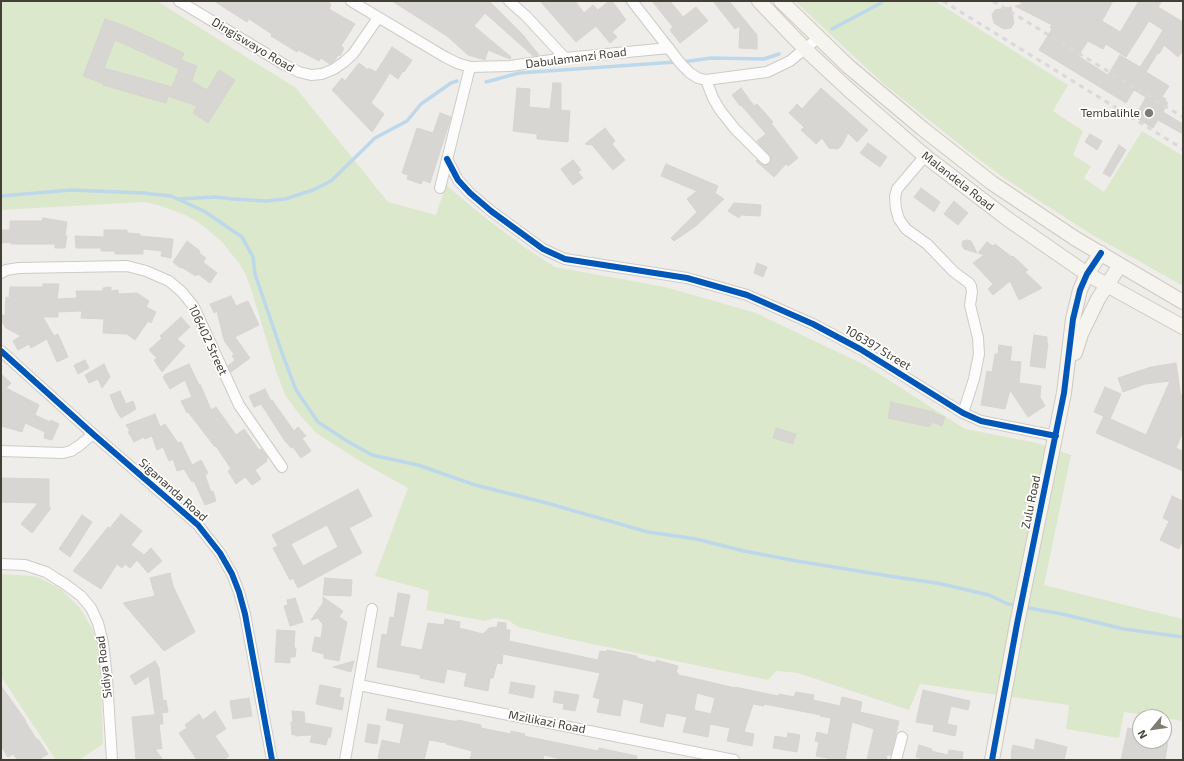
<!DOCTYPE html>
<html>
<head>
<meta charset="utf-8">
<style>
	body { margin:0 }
	#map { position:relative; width:1184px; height:761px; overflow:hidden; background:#efedea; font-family:"Exo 2",sans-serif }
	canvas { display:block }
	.frame { position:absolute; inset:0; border:2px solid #443f36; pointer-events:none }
	.north { position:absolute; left:1132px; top:709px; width:40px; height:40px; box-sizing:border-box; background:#fff; border:1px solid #b4b2af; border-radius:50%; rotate:241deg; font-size:11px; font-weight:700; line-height:16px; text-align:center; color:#443f36 }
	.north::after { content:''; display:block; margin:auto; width:14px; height:18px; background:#807c75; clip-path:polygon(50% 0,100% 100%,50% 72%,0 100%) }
</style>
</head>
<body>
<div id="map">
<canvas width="1184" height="761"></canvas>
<div class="frame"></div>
<div class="north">N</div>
</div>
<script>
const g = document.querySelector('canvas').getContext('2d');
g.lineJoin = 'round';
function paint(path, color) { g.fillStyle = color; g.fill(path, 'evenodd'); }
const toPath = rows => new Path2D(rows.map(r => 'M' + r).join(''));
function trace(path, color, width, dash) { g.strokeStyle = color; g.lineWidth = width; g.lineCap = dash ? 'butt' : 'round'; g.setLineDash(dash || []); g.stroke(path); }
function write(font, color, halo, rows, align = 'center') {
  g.font = font + ' "Exo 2",sans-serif'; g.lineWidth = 3.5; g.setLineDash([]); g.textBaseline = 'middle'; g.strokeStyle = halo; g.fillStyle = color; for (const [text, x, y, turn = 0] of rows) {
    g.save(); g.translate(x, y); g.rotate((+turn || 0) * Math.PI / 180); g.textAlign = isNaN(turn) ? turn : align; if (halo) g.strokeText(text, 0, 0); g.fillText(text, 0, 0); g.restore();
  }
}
const green = toPath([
	[1,1,157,1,296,88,388,202,436,215,446,185,483,216,523,246,555,267,665,287,756,313,867,366,965,429,1037,443,1071,455,1044,585,1183,619,1183,721,1124,712,1119,738,1066,729,1069,705,920,684,909,710,798,673,776,671,768,680,573,640,518,627,508,620,495,618,485,621,426,610,429,591,375,576,408,488,363,463,316,433,299,414,285,395,276,371,251,289,246,275,239,263,220,240,198,222,185,215,158,205,144,202,1,210],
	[795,1,935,1,1068,85,1053,111,1083,131,1073,155,1091,166,1084,178,1104,192,1142,131,1183,156,1183,286,1089,233,1004,178,964,148,885,85,848,51],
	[1,574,33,576,40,578,61,589,80,608,92,628,97,643,100,659,103,744,79,760,56,760,1,676]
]);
const stream = toPath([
	[832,29,881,3],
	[486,82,519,73,690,61,711,58,764,59,779,54],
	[1,196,71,190,143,193,171,196,204,211,242,237,253,257,255,274,282,353,296,390,318,422,347,441,372,455,418,465,475,485,543,502,648,532,696,539,744,551,797,561,895,577,937,583,989,595,1008,604,1017,605],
	[179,199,215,197,234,199,266,201,285,199,313,190,331,181,375,138,407,121,421,104,451,83,457,81],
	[1023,607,1062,614,1124,629,1183,637]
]);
const building = toPath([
	[214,1,326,1,331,4,329,9,355,24,341,46,344,48,340,56,338,55,335,60,330,64,321,58,319,61,298,50,297,52,271,36,272,34,249,19,247,22,214,1],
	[392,1,489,1,523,35,539,55,533,56,485,13,474,26,511,57,510,59,488,50,485,60,468,55,447,36,392,1],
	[540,1,575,1,584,13,593,5,598,10,609,1,612,1,626,20,612,32,617,37,610,43,596,26,576,42,540,1],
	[652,1,670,1,683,17,696,7,708,21,680,43,670,30,673,27,652,1],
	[713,1,729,1,757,35,757,49,739,48,740,26,735,29,713,1],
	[1017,1,1113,1,1102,21,1120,32,1139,1,1162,1,1158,7,1183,22,1183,51,1178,57,1164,45,1159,54,1151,50,1163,30,1149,21,1126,57,1106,44,1103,49,1088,41,1078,56,1108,75,1120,55,1140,67,1151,50,1157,54,1146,72,1169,86,1162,97,1166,99,1165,101,1168,103,1163,112,1183,124,1183,134,1158,120,1153,128,1135,117,1146,97,1134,90,1126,103,1039,50,1052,29,1050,27,1052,25,1015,6,1024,4,1017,1],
	[1011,7,1014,23,1011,28,1004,29,994,23,992,15,995,10,1011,7],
	[105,19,125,26,184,53,181,60,197,66,192,81,207,90,219,70,235,80,208,123,193,113,197,106,168,96,166,103,103,85,104,84,83,76,105,19],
	[115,40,179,69,172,87,104,68,115,40],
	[392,47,412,60,404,72,403,71,398,79,390,73,371,103,384,114,372,132,332,90,342,78,345,81,359,63,368,70,369,68,376,72,392,47],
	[553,83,561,83,561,110,570,111,568,142,537,139,537,134,513,131,517,88,530,89,529,107,550,109,553,83],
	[741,88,754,106,757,104,773,122,771,123,798,158,788,166,786,164,774,177,756,161,757,160,763,165,766,165,770,163,771,158,757,141,766,134,741,105,740,106,732,95,741,88],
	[821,88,868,130,857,142,848,133,842,145,838,149,829,148,822,138,816,144,801,130,804,127,789,113,797,104,802,109,821,88],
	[440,113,451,117,430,183,423,180,421,184,407,179,408,175,402,173,417,128,433,133,440,113],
	[605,128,615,141,612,144,625,160,613,170,592,145,585,144,605,128],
	[1090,134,1102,141,1097,150,1085,142,1090,134],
	[868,143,887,157,880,167,860,153,868,143],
	[1119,145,1126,150,1110,177,1103,173,1119,145],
	[573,160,581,170,578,172,583,178,573,185,561,169,573,160],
	[666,164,718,186,715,193,724,199,696,226,674,241,671,238,697,212,687,199,697,191,661,176,666,164],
	[921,188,940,202,934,212,914,197,921,188],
	[954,201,968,213,958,225,944,214,954,201],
	[734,203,761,205,760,216,741,215,739,218,728,211,734,203],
	[43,218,67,222,65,236,67,236,65,248,55,248,55,244,11,244,11,242,1,243,1,230,10,230,10,221,42,221,43,218],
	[104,230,127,230,127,233,140,234,140,236,173,239,171,258,161,256,162,251,143,249,143,254,115,254,115,251,101,251,101,248,76,248,75,236,104,237,104,230],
	[967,240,971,241,977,253,964,249,962,245,963,241,967,240],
	[187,241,200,251,199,253,206,258,203,262,217,273,210,283,198,274,196,276,181,267,180,268,173,262,187,241],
	[987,242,993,246,995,244,1012,257,1013,256,1028,270,1025,272,1042,288,1019,300,1010,281,993,295,988,289,993,284,973,263,984,255,978,253,987,242],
	[757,263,767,267,763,277,754,273,757,263],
	[43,284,59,284,57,299,77,298,76,291,103,291,103,288,111,287,111,291,118,290,118,294,137,293,149,301,146,307,156,312,151,323,148,321,135,340,127,334,103,333,104,319,81,318,82,311,58,312,58,317,43,317,54,336,58,334,68,357,57,362,47,339,31,348,29,344,18,350,13,341,21,336,6,328,1,320,1,314,5,316,6,297,9,298,10,287,43,287,43,284],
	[231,296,236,306,248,301,259,325,235,337,250,358,231,372,228,366,235,360,232,356,234,354,225,342,223,336,217,311,214,313,210,304,231,296],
	[181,317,190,327,177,339,185,346,162,372,154,360,157,358,149,350,162,338,160,336,181,317],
	[1034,335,1047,337,1047,343,1048,343,1045,368,1030,366,1034,335],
	[999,345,1012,347,1010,361,1021,362,1019,383,1041,386,1040,397,1045,406,1028,417,1010,390,1005,409,981,405,987,371,992,372,995,354,998,354,999,345],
	[85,360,89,368,78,374,74,365,85,360],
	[1176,363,1181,397,1183,392,1183,432,1176,448,1183,451,1183,471,1096,433,1104,416,1146,435,1170,381,1145,384,1123,392,1118,378,1151,367,1176,363],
	[104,364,110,377,102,388,98,379,89,383,85,375,104,364],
	[189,364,199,385,200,384,211,410,216,407,236,435,244,429,259,450,261,449,268,458,266,459,267,461,255,470,261,479,252,485,245,477,236,484,228,471,231,469,216,446,215,447,188,412,187,413,181,401,192,397,185,380,170,389,163,377,165,376,164,375,189,364],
	[1,374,11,383,6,388,39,405,35,415,50,422,51,420,59,424,52,440,44,438,45,432,25,423,22,432,1,426,1,374],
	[1105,387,1121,394,1110,419,1094,412,1105,387],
	[265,389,271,401,272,400,294,431,298,427,306,436,302,438,311,451,301,458,293,447,291,448,285,441,261,404,254,407,249,396,265,389],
	[120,391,126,404,133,401,136,409,121,418,116,410,110,395,120,391],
	[891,402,934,412,934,413,945,417,942,426,932,422,930,427,888,418,891,402],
	[155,414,160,427,165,424,178,443,181,442,192,465,201,460,208,473,205,475,211,492,213,491,216,501,205,505,194,481,192,482,184,469,177,471,173,459,169,461,163,447,157,450,152,436,145,439,144,437,134,442,128,432,130,431,126,425,155,414],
	[776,428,796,434,793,444,773,438,776,428],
	[2,478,49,479,49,507,51,508,32,533,21,524,38,503,1,502,2,478],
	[358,489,372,516,349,528,362,553,298,588,293,578,290,580,273,548,278,546,272,535,358,489],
	[327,525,338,547,303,566,291,544,327,525],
	[1172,496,1183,501,1183,540,1179,549,1160,540,1169,521,1163,518,1172,496],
	[121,514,142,531,131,545,144,555,151,548,162,561,148,573,137,560,130,568,125,564,122,568,117,564,101,589,73,571,108,527,110,528,121,514],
	[82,515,92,522,70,557,59,549,82,515],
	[170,573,173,586,195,632,164,651,123,603,155,596,150,578,170,573],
	[325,578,352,580,351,596,323,595,325,578],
	[398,593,410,595,400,646,422,650,428,623,444,625,445,619,460,622,459,628,483,634,489,628,497,627,498,622,506,623,506,630,510,630,509,641,598,660,600,651,607,652,607,650,637,656,637,658,656,663,656,660,678,666,676,673,678,673,678,675,697,679,735,688,735,687,778,696,779,694,794,697,796,692,814,695,813,700,840,706,842,697,862,702,860,712,899,721,891,755,887,755,886,760,867,760,874,729,852,722,845,760,837,760,816,756,819,742,815,741,817,732,828,735,831,718,820,716,821,715,764,704,764,706,753,704,744,732,754,734,752,746,727,741,730,728,710,724,708,737,683,732,687,717,666,713,663,727,640,722,644,704,623,699,620,716,597,712,600,699,593,697,600,673,503,654,502,664,497,663,493,678,490,678,488,691,464,686,467,673,447,669,444,683,420,678,420,675,377,667,382,634,387,635,390,617,394,618,398,593],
	[697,693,715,698,711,714,694,710,697,693],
	[323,597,343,611,339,617,347,622,339,661,324,658,324,654,312,651,315,637,321,638,323,624,319,620,319,618,311,620,323,603,323,597],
	[295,598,303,622,290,626,284,606,288,605,287,600,295,598],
	[277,630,295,631,294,648,296,648,295,657,290,657,290,663,275,662,277,630],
	[155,661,159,668,163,701,166,700,168,712,155,714,149,676,135,685,130,676,155,661],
	[354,661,351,672,333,667,354,661],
	[511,682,535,686,533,698,509,693,511,682],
	[320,685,341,689,339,697,344,698,342,710,316,704,320,685],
	[1,686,26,721,25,721,37,740,38,739,48,754,38,760,18,760,13,754,8,757,1,746,1,686],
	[923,690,970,701,968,710,951,706,947,724,957,726,955,736,933,731,934,725,916,722,923,690],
	[555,691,579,695,575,711,563,709,564,704,553,702,555,691],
	[249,698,252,716,233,719,230,701,249,698],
	[388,709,452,721,458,721,458,720,481,725,481,728,511,734,511,731,525,734,524,736,598,751,599,748,637,756,636,760,565,760,544,755,543,760,470,760,472,751,446,744,447,743,429,740,424,760,386,760,378,758,382,740,400,744,404,724,386,720,388,709],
	[215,711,226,729,215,736,229,756,223,760,197,760,179,733,187,728,185,725,199,714,203,720,215,711],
	[292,711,304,712,305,723,332,728,330,738,328,737,326,745,310,742,312,735,295,736,295,734,292,735,291,722,293,722,292,711],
	[162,714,163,724,159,724,162,749,155,749,163,760,136,760,132,717,162,714],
	[368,724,380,726,377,744,365,742,368,724],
	[1128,728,1140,731,1140,741,1168,741,1165,760,1121,760,1128,728],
	[788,733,800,735,797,752,773,748,775,736,787,738,788,733],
	[1036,739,1067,747,1064,760,1011,760,1012,754,1011,754,1013,745,1034,750,1036,739],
	[919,745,932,749,931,751,948,755,949,750,963,752,962,760,926,760,916,757,919,745]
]);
const street = toPath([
	[179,1,285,65,299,72,311,75,322,74,334,69,344,62,353,54,378,18],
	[351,1,445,57,457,63,470,67,510,66,565,58,669,48],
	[509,1,526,16,565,58],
	[632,1,681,64,690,73,698,78,706,80,767,72,790,61,818,38],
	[706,80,713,98,720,110,735,129,765,159],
	[925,156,897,189,895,197,896,209,899,219,906,229,927,244,954,272,969,283,971,286,972,292,970,305,978,338,979,354,974,379,963,413],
	[447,159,458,180,470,193,491,211,543,249,565,259,687,278,747,295,813,324,860,349,963,413,981,421,1056,436],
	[440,188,470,67],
	[1,273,6,270,19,268,127,266,146,271,169,281,182,292,194,307,239,405,282,467],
	[1,351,93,434,198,525,220,553,232,574,239,592,245,614,272,760],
	[1,451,63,453,71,451,80,445,93,434],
	[1,564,25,565,46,572,65,584,81,596,91,608,98,623,103,643,107,678,112,760],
	[359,685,734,760],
	[345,760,372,609],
	[896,760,902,737]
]);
const secondary = toPath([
	[759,1,805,49,849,90,925,156,1009,220,1087,274,1183,327],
	[781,1,848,66,923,129,992,183,1076,239,1183,302],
	[1075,353,1081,334,1098,299,1120,265],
	[992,760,1017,624,1064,393,1073,319,1080,290,1087,274,1101,253]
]);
const rail = toPath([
	[943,1,1183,149],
	[993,1,1183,117]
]);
const cycleway = toPath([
	[447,159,458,180,470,193,491,211,543,249,565,259,687,278,747,295,813,324,860,349,963,413,981,421,1056,436],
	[1,351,93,434,198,525,220,553,232,574,239,592,245,614,272,760],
	[992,760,1017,624,1064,393,1073,319,1080,290,1087,274,1101,253]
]);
const markers = [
	[1149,113,5,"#807c75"]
];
const streetNames = [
	["Dingiswayo Road",253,45,31],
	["Dabulamanzi Road",576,58,-7],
	["Malandela Road",958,181,38],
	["106402 Street",208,340,65],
	["106397 Street",878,348,31],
	["Sigananda Road",173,490,42],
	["Zulu Road",1031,502,-78],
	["Sidiya Road",104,667,-97],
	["Mzilikazi Road",547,722,11]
];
const poiNames = [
	["Tembalihle",1140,113]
];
paint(green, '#dce8cc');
trace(stream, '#bdd8ea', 3.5);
paint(building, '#d8d6d2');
trace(building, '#d7d4d0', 1);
trace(street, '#cdcbc7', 12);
trace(secondary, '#cecac1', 16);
trace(street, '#fdfcfc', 10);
trace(secondary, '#f5f4ef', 14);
trace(rail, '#d9d9d8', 3, [5, 5]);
trace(cycleway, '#0057b8', 6);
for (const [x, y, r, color] of markers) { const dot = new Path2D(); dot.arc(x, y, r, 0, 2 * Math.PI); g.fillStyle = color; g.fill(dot); trace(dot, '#fff', 1.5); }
write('12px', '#443f36', '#fff', streetNames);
write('12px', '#443f36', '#fff', poiNames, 'right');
</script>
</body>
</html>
